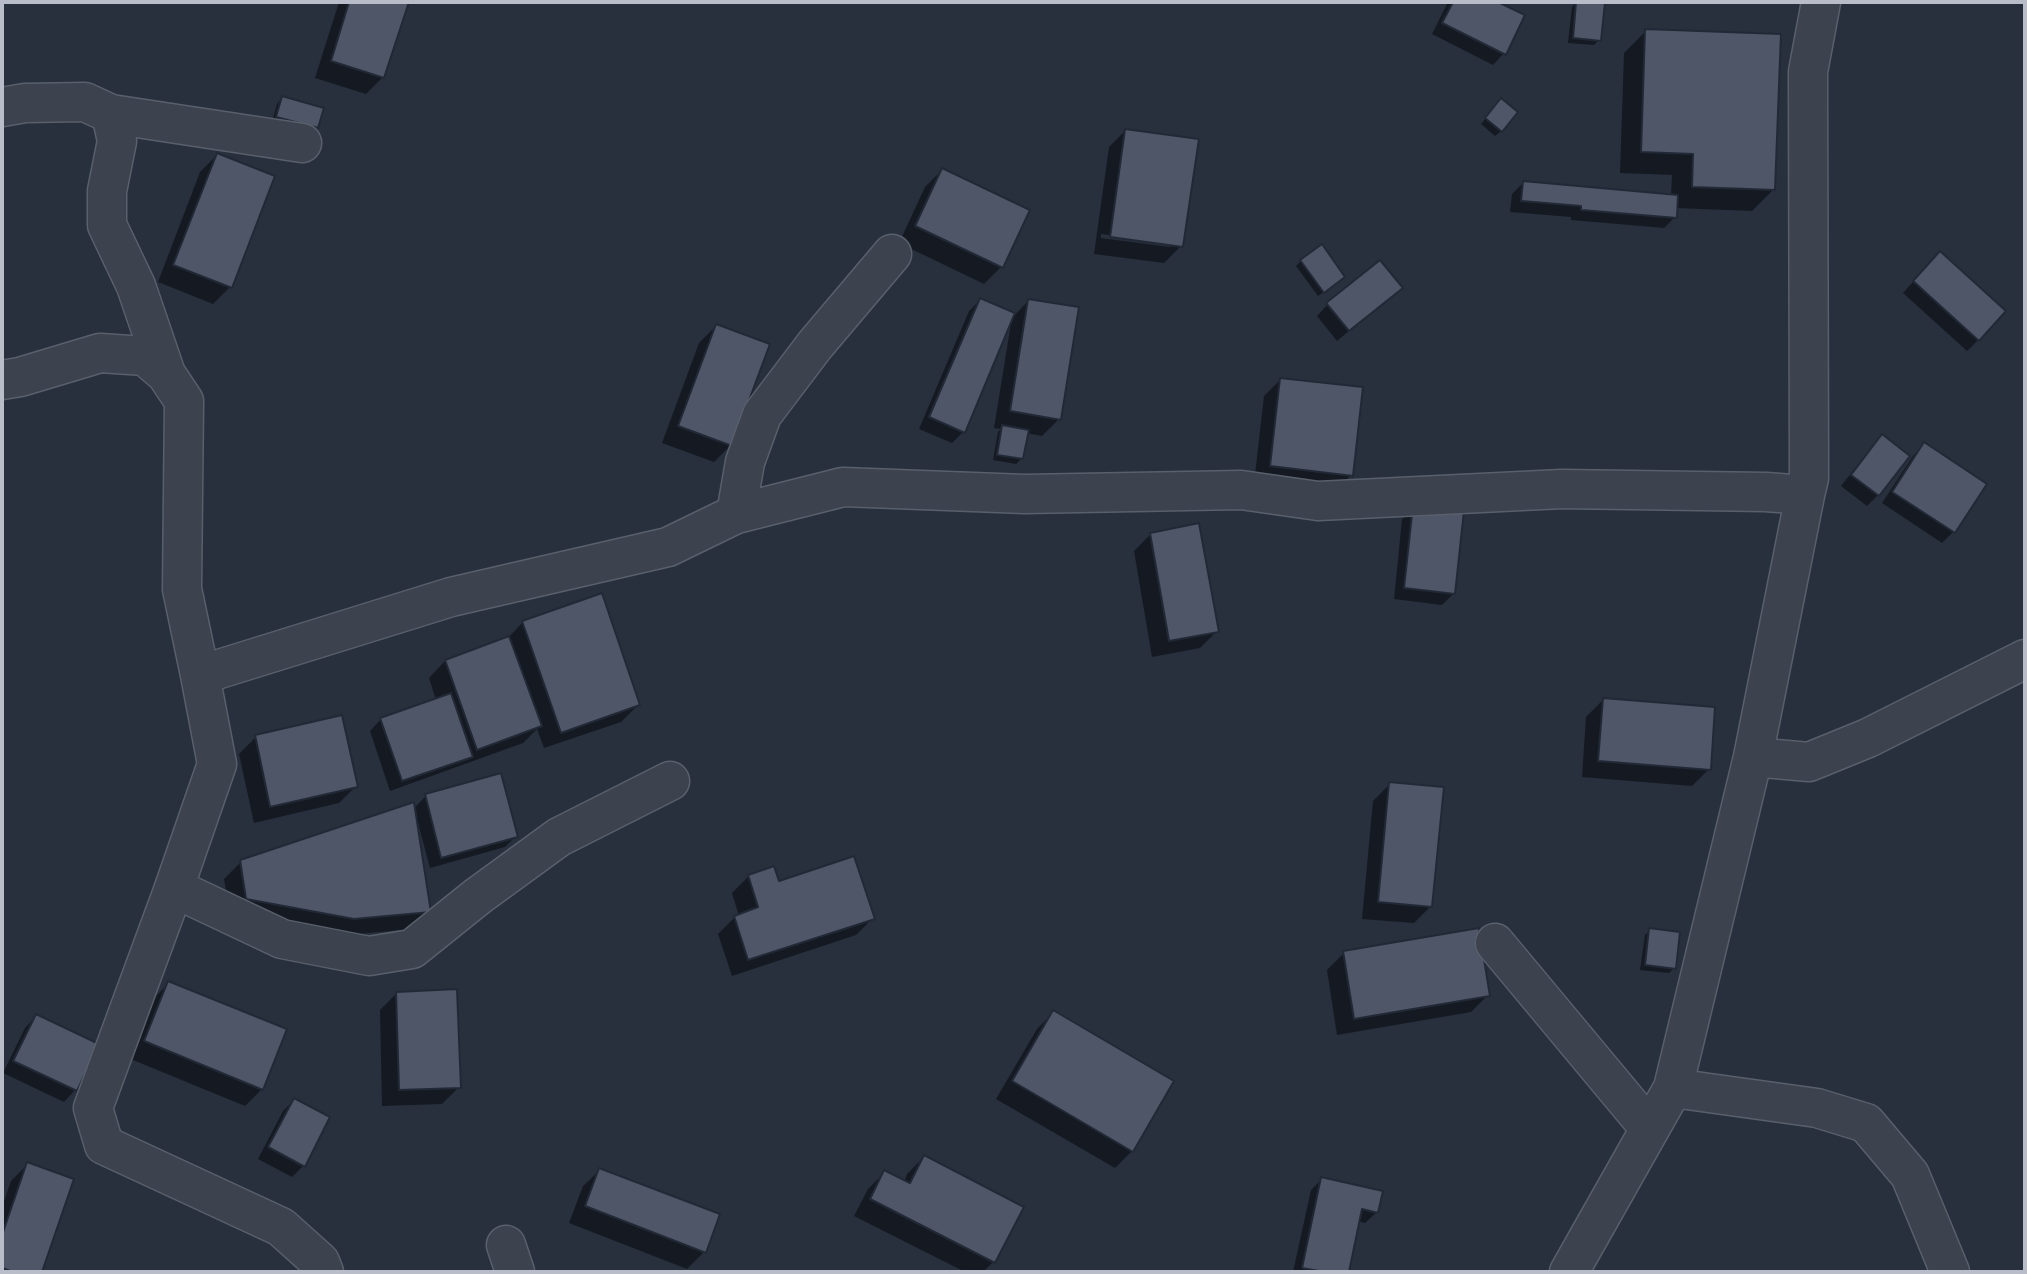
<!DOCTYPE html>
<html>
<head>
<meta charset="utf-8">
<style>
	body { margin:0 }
	#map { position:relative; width:2027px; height:1274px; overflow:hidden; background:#28303e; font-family:Roboto,sans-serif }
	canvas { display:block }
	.frame { position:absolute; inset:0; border:4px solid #b8bdc9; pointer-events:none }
</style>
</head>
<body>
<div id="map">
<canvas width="2027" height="1274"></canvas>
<div class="frame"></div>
</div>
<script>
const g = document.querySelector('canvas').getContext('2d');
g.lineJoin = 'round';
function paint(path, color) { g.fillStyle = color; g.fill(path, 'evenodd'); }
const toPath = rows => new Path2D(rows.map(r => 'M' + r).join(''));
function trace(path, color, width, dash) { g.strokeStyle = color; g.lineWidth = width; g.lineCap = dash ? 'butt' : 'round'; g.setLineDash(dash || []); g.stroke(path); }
const shadow = toPath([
	[339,2,407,2,383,77,366,94,315,78],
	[1448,2,1495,2,1523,16,1504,53,1493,65,1432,34],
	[1577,2,1599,40,1594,45,1568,43,1572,7],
	[1646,31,1774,189,1752,211,1675,208,1675,217,1664,228,1571,220,1571,217,1510,212,1512,194,1523,183,1671,196,1672,175,1620,173,1624,53],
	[282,98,317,128,312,133,272,122,277,104],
	[1496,106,1501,131,1495,136,1481,124],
	[1126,130,1181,246,1164,263,1094,254,1109,147],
	[1101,234,1170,244,1170,247,1101,238],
	[217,155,273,177,230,287,213,304,158,282,200,172],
	[942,170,1001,267,984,284,899,243,925,187],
	[1301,261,1338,282,1318,296,1296,266],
	[1929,264,1978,340,1967,351,1903,293],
	[1400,288,1337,341,1317,316,1328,304],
	[980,300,1015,315,1029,300,1059,419,1042,436,1026,433,1022,458,1016,464,993,460,998,432,1001,429,994,428,1011,323,963,432,952,443,919,429,969,311],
	[716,326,731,445,714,462,662,443,699,343],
	[1281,379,1351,475,1334,492,1254,483,1264,396],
	[1882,437,1907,456,1878,495,1867,506,1841,486,1871,448],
	[1924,445,1984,484,1953,532,1942,543,1882,503,1913,456],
	[1414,507,1454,593,1442,605,1394,599,1402,519],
	[1151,534,1217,631,1200,648,1152,657,1134,551],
	[523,622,638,705,621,722,544,748,537,729,523,743,390,791,370,731,381,719,436,700,429,678,445,661,507,639],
	[1603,700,1709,769,1692,786,1582,777,1586,717],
	[256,737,356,786,339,803,254,823,239,754],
	[1390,784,1431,906,1414,923,1362,919,1373,801],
	[426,796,516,836,505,847,430,868,418,823,416,823,429,912,412,929,336,936,230,916,224,879,241,862,414,808],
	[749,876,778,883,873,918,856,935,732,976,718,934,735,917,739,916,732,893],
	[1650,930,1674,968,1669,973,1640,970,1645,935],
	[1344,953,1488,995,1471,1012,1337,1035,1327,970],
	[169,983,262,1089,245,1106,128,1058,152,1000],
	[397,993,459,1087,442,1104,382,1106,380,1010],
	[1054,1012,1172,1081,1132,1151,1115,1168,996,1099,1037,1029],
	[36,1016,97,1045,75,1090,64,1102,3,1073,25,1028],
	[294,1100,303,1166,292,1177,258,1159,283,1111],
	[924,1157,994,1261,983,1272,965,1272,854,1216,868,1189,885,1172,904,1182,907,1174],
	[28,1164,72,1180,40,1272,18,1272,2,1266,2,1207,11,1181],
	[600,1170,704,1252,687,1269,569,1223,583,1186],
	[1322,1179,1377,1212,1365,1223,1357,1221,1347,1272,1293,1272,1311,1190]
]);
const building = toPath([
	[349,2,409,2,384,78,331,61,349,2],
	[1453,2,1498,2,1525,15,1506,55,1442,23,1453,2],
	[1576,2,1605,3,1601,41,1573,38,1576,2],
	[1645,29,1781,34,1775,190,1692,187,1693,154,1641,152,1645,29],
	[282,96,324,108,318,128,276,117,282,96],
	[1501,98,1518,112,1502,132,1485,118,1501,98],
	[1125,129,1199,139,1183,247,1110,237,1125,129],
	[217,153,275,176,232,288,173,265,217,153],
	[942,168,1030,210,1003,268,915,226,942,168],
	[1523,181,1678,195,1677,218,1581,210,1581,206,1521,201,1523,181],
	[1322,244,1345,277,1324,293,1300,260,1322,244],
	[1940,251,2006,311,1979,341,1913,281,1940,251],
	[1380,260,1403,288,1349,331,1326,303,1380,260],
	[980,298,1015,313,965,433,929,417,980,298],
	[1028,299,1079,307,1061,420,1010,411,1028,299],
	[716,324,770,344,732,446,678,426,716,324],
	[1280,378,1363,387,1353,476,1270,466,1280,378],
	[1002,425,1029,430,1023,459,997,455,1002,425],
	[1882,434,1910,456,1879,496,1851,475,1882,434],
	[1924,442,1987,484,1955,533,1892,492,1924,442],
	[1413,505,1464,511,1455,594,1404,588,1413,505],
	[1199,523,1219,632,1169,641,1150,533,1199,523],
	[602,593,640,705,561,733,522,621,602,593],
	[509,636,542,726,477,750,445,660,509,636],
	[451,693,473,757,402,781,380,718,451,693],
	[1603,698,1715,707,1711,770,1598,761,1603,698],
	[342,715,358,787,270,807,255,735,342,715],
	[501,773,518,837,441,858,425,794,501,773],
	[1389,782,1444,787,1432,907,1378,902,1389,782],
	[414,802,431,912,354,919,246,899,240,860,414,802],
	[854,856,875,919,748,960,734,916,758,907,748,875,774,866,779,881,854,856],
	[1479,928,1490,996,1354,1019,1343,951,1479,928],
	[1649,928,1680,932,1676,969,1645,965,1649,928],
	[168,981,287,1029,263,1090,144,1041,168,981],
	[457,989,461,1088,399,1090,396,992,457,989],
	[1053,1010,1174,1081,1133,1152,1012,1081,1053,1010],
	[36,1014,99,1044,77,1091,13,1061,36,1014],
	[294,1098,330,1117,305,1167,268,1147,294,1098],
	[924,1155,1024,1207,995,1263,870,1199,884,1170,910,1183,924,1155],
	[27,1162,74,1179,42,1272,13,1272,2,1268,2,1235,27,1162],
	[599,1168,720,1214,706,1253,585,1206,599,1168],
	[1321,1177,1383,1191,1378,1213,1362,1209,1349,1272,1324,1272,1302,1268,1321,1177]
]);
const minor = toPath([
	[2,107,25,103,85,102,111,114,117,141,107,191,107,225,136,286,166,374],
	[111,114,302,143],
	[2,380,20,377,100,353,145,356,166,374,184,401,182,589,200,675,217,764,174,888,93,1108,104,1145,281,1227,320,1262,324,1272],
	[736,514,745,462,762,415,815,345,892,254],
	[200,675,451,597,668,547,736,514,843,487,1025,494,1241,490,1318,501,1562,489,1766,492,1805,495],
	[1753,757,1809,762,1868,738,2025,659],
	[174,888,282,939,369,956,412,949,478,896,559,837,670,781],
	[1495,943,1650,1129],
	[1673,1088,1817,1108,1866,1123,1910,1175,1950,1272],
	[506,1245,515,1272],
	[1569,1272,1673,1088,1753,757,1805,495,1809,478,1808,72,1821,2]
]);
paint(shadow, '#0007');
paint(building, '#4e5667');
trace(building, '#222936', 2);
trace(minor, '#59606c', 41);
trace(minor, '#3c424e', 38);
</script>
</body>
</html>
